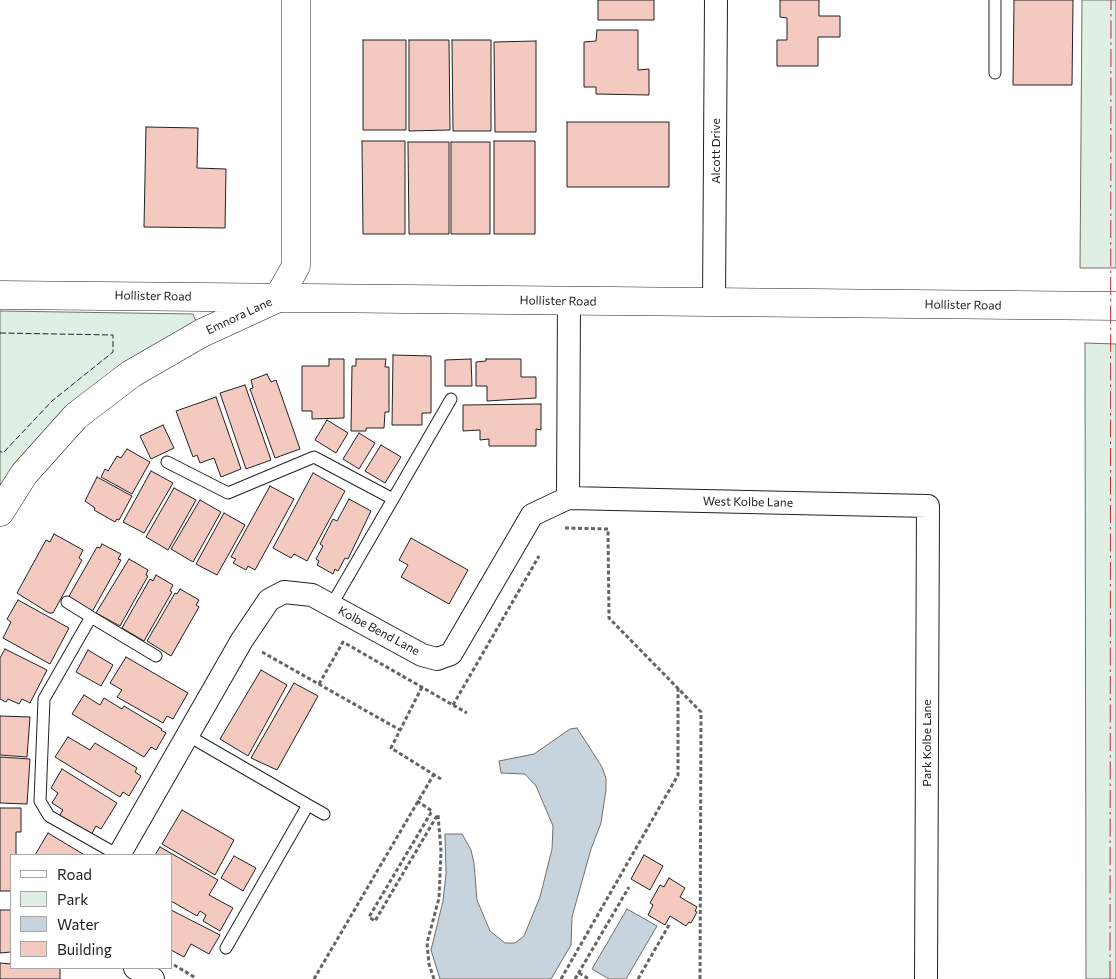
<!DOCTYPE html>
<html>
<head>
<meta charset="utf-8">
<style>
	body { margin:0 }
	#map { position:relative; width:1116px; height:979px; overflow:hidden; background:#fff; font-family:Commissioner,sans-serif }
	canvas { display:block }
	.legend { position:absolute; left:10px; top:854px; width:162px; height:115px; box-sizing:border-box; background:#fff; border:1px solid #a7a7a7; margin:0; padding:6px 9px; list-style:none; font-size:15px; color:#222 }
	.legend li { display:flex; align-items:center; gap:10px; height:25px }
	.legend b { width:25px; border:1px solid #a7a7a7 }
</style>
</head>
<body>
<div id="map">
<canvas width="1116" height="979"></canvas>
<ul class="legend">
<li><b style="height:6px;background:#fff"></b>Road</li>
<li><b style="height:14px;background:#e0efe3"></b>Park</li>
<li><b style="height:14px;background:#c7d3dd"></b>Water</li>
<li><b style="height:14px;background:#f3c9c0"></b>Building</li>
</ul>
</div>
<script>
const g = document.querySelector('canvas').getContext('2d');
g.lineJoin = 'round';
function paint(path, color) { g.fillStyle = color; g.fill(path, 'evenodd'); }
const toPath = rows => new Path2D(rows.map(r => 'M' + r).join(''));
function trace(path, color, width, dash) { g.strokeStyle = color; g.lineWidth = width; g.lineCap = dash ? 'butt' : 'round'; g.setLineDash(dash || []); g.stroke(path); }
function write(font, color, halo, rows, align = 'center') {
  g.font = font + ' Commissioner,sans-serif'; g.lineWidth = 4; g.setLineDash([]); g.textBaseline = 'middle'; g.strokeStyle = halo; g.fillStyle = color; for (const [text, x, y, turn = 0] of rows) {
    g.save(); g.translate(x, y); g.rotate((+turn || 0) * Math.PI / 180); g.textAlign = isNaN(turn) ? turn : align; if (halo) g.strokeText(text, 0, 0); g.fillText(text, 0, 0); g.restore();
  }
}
const green = toPath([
	[1082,0,1116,0,1116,268,1080,268,1082,0],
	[0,311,193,314,198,326,0,490,0,311],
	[1085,343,1116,344,1116,979,1086,979,1085,343]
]);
const water = toPath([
	[577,728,602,767,606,778,606,790,601,823,591,849,572,917,571,945,551,979,440,979,431,950,443,901,446,874,445,834,462,834,471,850,474,863,477,900,490,931,505,943,515,943,524,936,540,897,552,849,553,826,536,786,525,774,501,773,499,761,534,754,570,729,577,728],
	[627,909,657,926,626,979,609,979,592,969,627,909]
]);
const building = toPath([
	[598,0,654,0,654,20,598,20,598,0],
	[780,0,819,0,819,16,840,16,840,37,818,37,818,66,777,66,777,40,787,40,787,18,780,17,780,0],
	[1014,0,1073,0,1072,85,1013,85,1014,0],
	[597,30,638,30,638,70,649,69,649,95,596,94,596,87,584,87,584,42,596,41,597,30],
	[363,40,406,40,406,130,363,130,363,40],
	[409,40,449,40,450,130,409,131,409,40],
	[452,40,491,40,491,131,453,131,452,40],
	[536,41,536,132,495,132,494,42,536,41],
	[567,122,669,122,669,187,567,187,567,122],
	[146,127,198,128,197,168,226,169,225,228,144,227,146,127],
	[362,141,405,141,405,234,363,234,362,141],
	[494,141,535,141,535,234,494,234,494,141],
	[408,142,449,142,449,234,409,234,408,142],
	[451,142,490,142,490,234,451,234,451,142],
	[393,355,431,356,431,413,422,413,422,425,392,425,393,355],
	[329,359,344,359,344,418,312,419,312,411,302,411,302,366,329,366,329,359],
	[356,359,386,359,385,367,389,367,389,412,385,412,384,428,366,428,366,431,351,431,352,366,356,366,356,359],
	[471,359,472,386,445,386,445,360,471,359],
	[486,359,521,359,521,377,536,377,536,398,487,401,487,386,476,386,476,362,486,361,486,359],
	[267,374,271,382,276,380,300,449,275,458,250,389,253,388,251,380,267,374],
	[245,385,271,460,246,469,220,393,245,385],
	[216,397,241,469,221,477,214,458,200,463,197,455,193,457,176,411,216,397],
	[541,404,541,430,536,429,536,446,489,446,489,439,480,440,480,430,463,431,463,405,541,404],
	[327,420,348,433,336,453,315,440,327,420],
	[163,425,174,448,151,459,140,436,163,425],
	[359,433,375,443,359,469,343,459,359,433],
	[381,445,401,457,385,483,365,471,381,445],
	[127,449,150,462,132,494,101,477,105,469,108,471,117,456,121,458,127,449],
	[151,471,173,483,144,533,123,522,151,471],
	[313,473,345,491,307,561,294,554,291,558,273,548,313,473],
	[97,477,132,496,119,520,117,519,115,522,94,510,95,508,85,501,97,477],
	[270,486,294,499,255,570,248,566,246,570,233,563,236,559,231,557,270,486],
	[174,488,196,500,168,550,146,537,174,488],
	[349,499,371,511,348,559,345,558,338,571,335,569,333,574,317,565,319,561,316,559,323,546,320,544,333,519,337,521,349,499],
	[200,500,221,512,193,562,171,549,200,500],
	[224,513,245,525,217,575,196,564,224,513],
	[54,534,83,550,79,558,82,560,53,613,49,613,17,593,46,540,50,542,54,534],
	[411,538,468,570,449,604,401,577,408,565,399,560,411,538],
	[102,544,121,554,118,559,121,560,92,612,68,598,97,547,100,548,102,544],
	[129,559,148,570,146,575,148,576,120,626,96,613,129,559],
	[156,575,173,585,170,591,172,592,144,641,122,628,150,579,153,581,156,575],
	[180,589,199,600,196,605,199,607,171,656,147,641,175,593,177,594,180,589],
	[18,600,69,628,50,664,3,638,11,622,7,619,18,600],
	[5,649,47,670,30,703,22,699,19,704,8,699,6,702,0,699,0,658,5,649],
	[88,650,113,665,101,686,76,672,88,650],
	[126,657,188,693,173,719,167,716,163,723,117,697,122,690,110,683,126,657],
	[261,670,287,685,248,756,220,739,261,670],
	[294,683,318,696,277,770,251,758,294,683],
	[84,695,100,705,104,698,122,709,124,706,162,729,161,730,166,733,156,750,151,747,144,757,72,714,84,695],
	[0,716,30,717,27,757,0,755,0,716],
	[68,737,90,750,95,743,137,768,135,772,141,776,129,796,123,792,120,797,55,757,68,737],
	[0,757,30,759,27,804,0,803,0,757],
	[62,769,117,803,101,829,96,826,91,835,59,816,63,810,52,803,58,793,51,788,62,769],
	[0,808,21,808,21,832,16,832,16,855,11,855,11,891,0,891,0,808],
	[182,810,234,840,215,875,162,844,182,810],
	[48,833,83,854,83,855,35,855,48,833],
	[160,847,218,880,209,895,233,908,220,931,203,921,206,915,200,911,197,916,171,901,171,855,155,855,160,847],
	[644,855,663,866,650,890,631,879,644,855],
	[234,856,256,868,243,891,221,878,234,856],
	[669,878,685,888,680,897,697,907,695,911,697,912,691,923,689,922,686,926,670,916,665,925,648,915,653,905,650,903,660,885,664,887,669,878],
	[0,910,11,910,11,952,0,953,0,910],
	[171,910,220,935,209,954,191,944,184,957,171,950,171,910],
	[0,963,11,964,11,968,60,968,60,979,0,979,0,963]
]);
const path = toPath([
	[565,528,608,529,609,618,701,712,700,979],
	[262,652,400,730],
	[319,684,343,642,467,713],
	[422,687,391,748,441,779],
	[453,705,539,556],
	[417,801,432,811,369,917,375,921,438,814],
	[174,965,196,978],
	[579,973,589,979],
	[314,979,434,774],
	[434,979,429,964,427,943,439,898,441,851,438,815],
	[561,979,678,775,678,688],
	[575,979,629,887],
	[638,979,669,925]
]);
const lane = toPath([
	[995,0,995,73],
	[167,462,228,493,314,457,393,499],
	[67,602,91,617],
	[331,606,451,399],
	[187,735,308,805,226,948],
	[308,805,324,814],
	[118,855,49,816,40,801,44,699,91,617,156,656]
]);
const street = toPath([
	[714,302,716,0],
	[568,498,928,506,926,979],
	[119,855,242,640,269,600,284,592,312,595,422,655,437,659,451,654,532,515,568,498,569,301],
	[135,968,153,979]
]);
const secondary = toPath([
	[0,295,1116,306],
	[0,512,24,474,76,416,131,374,202,333,278,298,296,266,296,0]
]);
const fence = toPath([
	[0,333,113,335,113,352,52,401,3,453,0,451]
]);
const power = toPath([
	[1110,979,1111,0]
]);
const streetNames = [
	["Alcott Drive",716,151,-90],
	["Hollister Road",153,296,1],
	["Hollister Road",558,301,1],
	["Hollister Road",963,305,1],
	["Emnora Lane",239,316,-25],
	["West Kolbe Lane",748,502,1],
	["Kolbe Bend Lane",379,631,28],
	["Park Kolbe Lane",927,743,-90]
];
paint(green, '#e0efe3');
trace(green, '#6f6f6f', 1);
paint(water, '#c7d3dd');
trace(water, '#6f6f6f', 1);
paint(building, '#f3c9c0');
trace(building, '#222', 1);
trace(lane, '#222', 13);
trace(street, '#222', 24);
trace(secondary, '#222', 29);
trace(path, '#646464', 3, [4, 2.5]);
trace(lane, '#fff', 11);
trace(street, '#fff', 22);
trace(secondary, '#fff', 28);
trace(fence, '#222', 1, [6, 2.5]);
trace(power, '#c62828', 1, [18, 4, 2.5, 4]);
write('12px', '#222', '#fff', streetNames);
</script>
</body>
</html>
